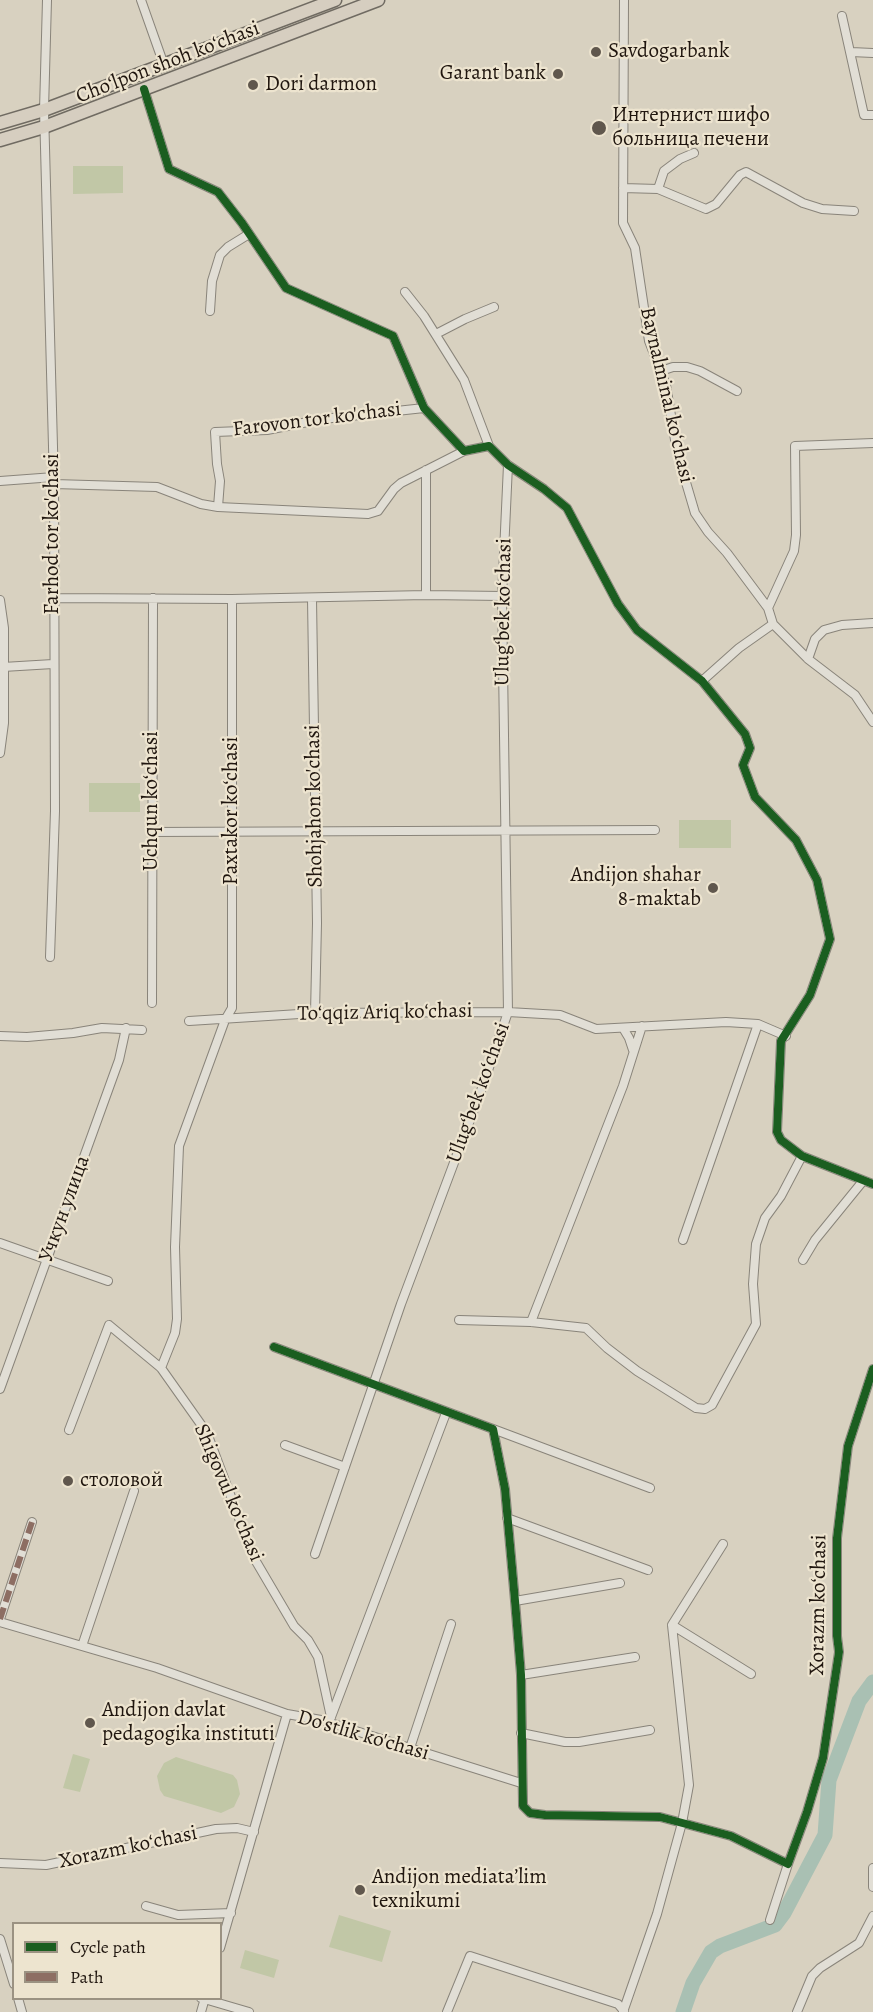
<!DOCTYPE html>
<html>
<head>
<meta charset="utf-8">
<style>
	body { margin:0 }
	#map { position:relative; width:873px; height:2012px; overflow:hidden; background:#d8d1c0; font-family:Alegreya,serif }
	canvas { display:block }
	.legend { position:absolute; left:12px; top:1922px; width:210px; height:78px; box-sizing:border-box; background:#ede4cf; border:2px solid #9b9282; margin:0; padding:8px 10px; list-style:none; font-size:18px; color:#20160f }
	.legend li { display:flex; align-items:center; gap:12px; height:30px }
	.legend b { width:30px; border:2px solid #9b9282 }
</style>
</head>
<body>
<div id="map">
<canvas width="873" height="2012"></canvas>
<ul class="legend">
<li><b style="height:8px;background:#1b5e20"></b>Cycle path</li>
<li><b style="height:8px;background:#8d6e63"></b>Path</li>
</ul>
</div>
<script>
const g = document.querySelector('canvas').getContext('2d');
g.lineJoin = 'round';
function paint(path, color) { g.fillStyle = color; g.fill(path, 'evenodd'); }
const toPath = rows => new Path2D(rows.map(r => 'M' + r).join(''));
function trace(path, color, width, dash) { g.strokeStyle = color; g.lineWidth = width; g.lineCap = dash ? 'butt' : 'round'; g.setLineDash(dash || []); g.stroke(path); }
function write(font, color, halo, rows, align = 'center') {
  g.font = font + ' Alegreya,serif'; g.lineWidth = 4.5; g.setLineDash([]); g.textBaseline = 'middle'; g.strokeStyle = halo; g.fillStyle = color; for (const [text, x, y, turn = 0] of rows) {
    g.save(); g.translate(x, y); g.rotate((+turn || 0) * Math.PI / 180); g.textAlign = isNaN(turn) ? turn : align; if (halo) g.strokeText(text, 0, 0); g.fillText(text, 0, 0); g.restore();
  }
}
const green = toPath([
	[73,166,123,166,123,193,73,194],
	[89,783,140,783,140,812,89,812],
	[679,820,731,820,731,848,679,848],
	[73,1754,90,1759,80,1792,63,1788],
	[176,1757,233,1775,237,1780,240,1794,234,1807,221,1813,164,1796,160,1790,157,1776,164,1763],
	[339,1915,391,1931,382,1962,329,1947],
	[245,1950,279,1960,274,1978,240,1968]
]);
const river = toPath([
	[683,2012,693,1983,711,1952,720,1946,775,1925,784,1913,825,1835,829,1780,859,1701,873,1682]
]);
const street = toPath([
	[47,0,44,110,54,484,55,811,50,957],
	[141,0,164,65],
	[624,0,623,223,635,248,649,341,666,385,677,452,695,513,708,532,727,553,768,608,773,624,808,659,855,695,873,722],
	[842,16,864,115,873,115],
	[851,52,873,53],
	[144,89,169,169,218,192,242,223,286,288,393,336,424,408,464,451,489,446,508,465,544,489,567,508,618,604,637,630,702,681,745,734,750,748,743,765,755,797,796,840,817,880,830,939,810,995,781,1041,777,1132,781,1140,802,1156,873,1184],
	[623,188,658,189,706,209,716,204,740,175,746,172,803,203,822,209,854,211],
	[658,189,664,171,680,159,694,153],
	[405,292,424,316,464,380,489,446],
	[210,311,212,281,220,255,228,247,249,234],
	[436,334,465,319,494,307],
	[661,371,673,367,687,367,700,371,737,391],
	[426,470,426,595],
	[0,481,54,477],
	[54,484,157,487,201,504,218,507,368,514,378,511,394,489,401,483,464,451],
	[218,507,220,481,217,464,215,432,267,430,323,419,424,408],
	[54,598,232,599,426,595,502,596],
	[312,599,317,923,315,1013],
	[0,600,4,628,4,723,0,753],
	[768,608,794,551,796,535,795,446,873,443],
	[808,659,815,639,824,630,842,625,873,623],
	[3,667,53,664],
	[702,681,739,648,773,624],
	[151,832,655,830],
	[152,1003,153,598],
	[189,1021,315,1013,508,1012,560,1015,596,1029,726,1022,758,1024,786,1036],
	[623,1028,629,1038,633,1050],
	[0,1036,27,1037,73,1033,102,1028,142,1030],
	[683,1240,758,1024],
	[0,1243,108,1281],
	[803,1260,815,1240,863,1181],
	[459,1320,531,1322,586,1328,607,1348,637,1371,696,1408,705,1409,712,1405,756,1324,753,1284,756,1244,765,1218,781,1196,802,1156],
	[531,1322,623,1086,642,1026],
	[274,1347,493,1429,505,1489,515,1601,521,1675,523,1806,530,1813,545,1815,660,1817,731,1836,788,1864,807,1812,823,1758,839,1652,837,1636,837,1538,848,1446,873,1369],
	[161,1368,175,1333,177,1319,175,1247,179,1146,225,1020,232,1008,232,599],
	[0,1389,119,1060,126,1028],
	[493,1429,650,1488],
	[69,1430,109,1325,161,1368,207,1433,254,1558,294,1626,308,1640,318,1657,331,1717],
	[285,1445,345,1467],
	[507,1518,648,1570],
	[315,1554,401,1304,482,1088,508,1012,502,596,508,465],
	[515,1601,620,1583],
	[0,1619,32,1522],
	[0,1622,157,1668,287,1714,321,1720,521,1783],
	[672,1625,751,1674],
	[82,1646,134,1491],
	[521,1675,635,1657],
	[331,1717,446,1413],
	[521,1733,565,1742,579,1742,650,1730],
	[410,1748,451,1624],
	[0,1863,46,1865,216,1829,237,1828,254,1832],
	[873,1868,873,1887],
	[146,1906,178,1915,231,1913],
	[770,1920,788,1864],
	[0,1939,14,1984],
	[220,1948,287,1714],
	[18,1998,22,2012],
	[201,1998,249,2012],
	[201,2012,205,1998],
	[447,2012,470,1956,618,2004,624,2011],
	[623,2012,657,1914,682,1823,689,1785,672,1625,723,1544],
	[797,2012,812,1976,820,1968,859,1943,873,1916]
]);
const primary = toPath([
	[0,123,44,110,335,0],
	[0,140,44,127,378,0]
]);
const quiet = toPath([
	[0,1619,32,1522]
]);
const cycleway = toPath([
	[144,89,169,169,218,192,242,223,286,288,393,336,424,408,464,451,489,446,508,465,544,489,567,508,618,604,637,630,702,681,745,734,750,748,743,765,755,797,796,840,817,880,830,939,810,995,781,1041,777,1132,781,1140,802,1156,873,1184],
	[274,1347,493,1429,505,1489,515,1601,521,1675,523,1806,530,1813,545,1815,660,1817,731,1836,788,1864,807,1812,823,1758,839,1652,837,1636,837,1538,848,1446,873,1369]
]);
const markers = [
	[596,52,6,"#60574d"],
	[558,74,6,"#60574d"],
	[253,85,6,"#60574d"],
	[599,128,8,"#60574d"],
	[713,888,6,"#60574d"],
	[68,1481,6,"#60574d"],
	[90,1723,6,"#60574d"],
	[360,1890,6,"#60574d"]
];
const poiNames = [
	["Savdogarbank",608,52],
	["Garant bank",546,74,"right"],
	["Dori darmon",265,85],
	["Интернист шифо",612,116],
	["больница печени",612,140],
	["Andijon shahar",701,876,"right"],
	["8-maktab",701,900,"right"],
	["столовой",80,1481],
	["Andijon davlat",102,1711],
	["pedagogika instituti",102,1735],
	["Andijon mediataʼlim",372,1878],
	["texnikumi",372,1902]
];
const streetNames = [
	["Choʻlpon shoh koʻchasi",168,63,-21],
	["Baynalminal koʻchasi",666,395,77],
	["Farovon tor ko'chasi",317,420,-7],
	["Farhod tor ko'chasi",53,534,-90],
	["Ulugʻbek koʻchasi",504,612,-89],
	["Uchqun koʻchasi",152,801,-90],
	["Shohjahon ko'chasi",315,806,-91],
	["Paxtakor koʻchasi",232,811,-90],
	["Toʻqqiz Ariq koʻchasi",385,1013,-1],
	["Ulugʻbek koʻchasi",479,1093,-70],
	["Учкун улица",65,1209,-70],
	["Shigovul koʻchasi",228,1493,67],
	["Xorazm koʻchasi",819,1605,-89],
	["Do'stlik ko'chasi",363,1736,16],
	["Xorazm koʻchasi",128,1848,-12]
];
paint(green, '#c1c7a6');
trace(river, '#a9c0b3', 15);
trace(street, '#89847a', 10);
trace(primary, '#706b62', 15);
trace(street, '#e1ded5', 8);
trace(primary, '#d6cec0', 12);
trace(quiet, '#8d6e63', 6, [12, 6]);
trace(cycleway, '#1b5e20', 8);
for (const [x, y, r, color] of markers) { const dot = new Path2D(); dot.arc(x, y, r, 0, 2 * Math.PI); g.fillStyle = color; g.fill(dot); trace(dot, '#ede4cf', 2); }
write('21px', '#20160f', '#ede4cf', poiNames, 'left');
write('21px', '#20160f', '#ede4cf', streetNames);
</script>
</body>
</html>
